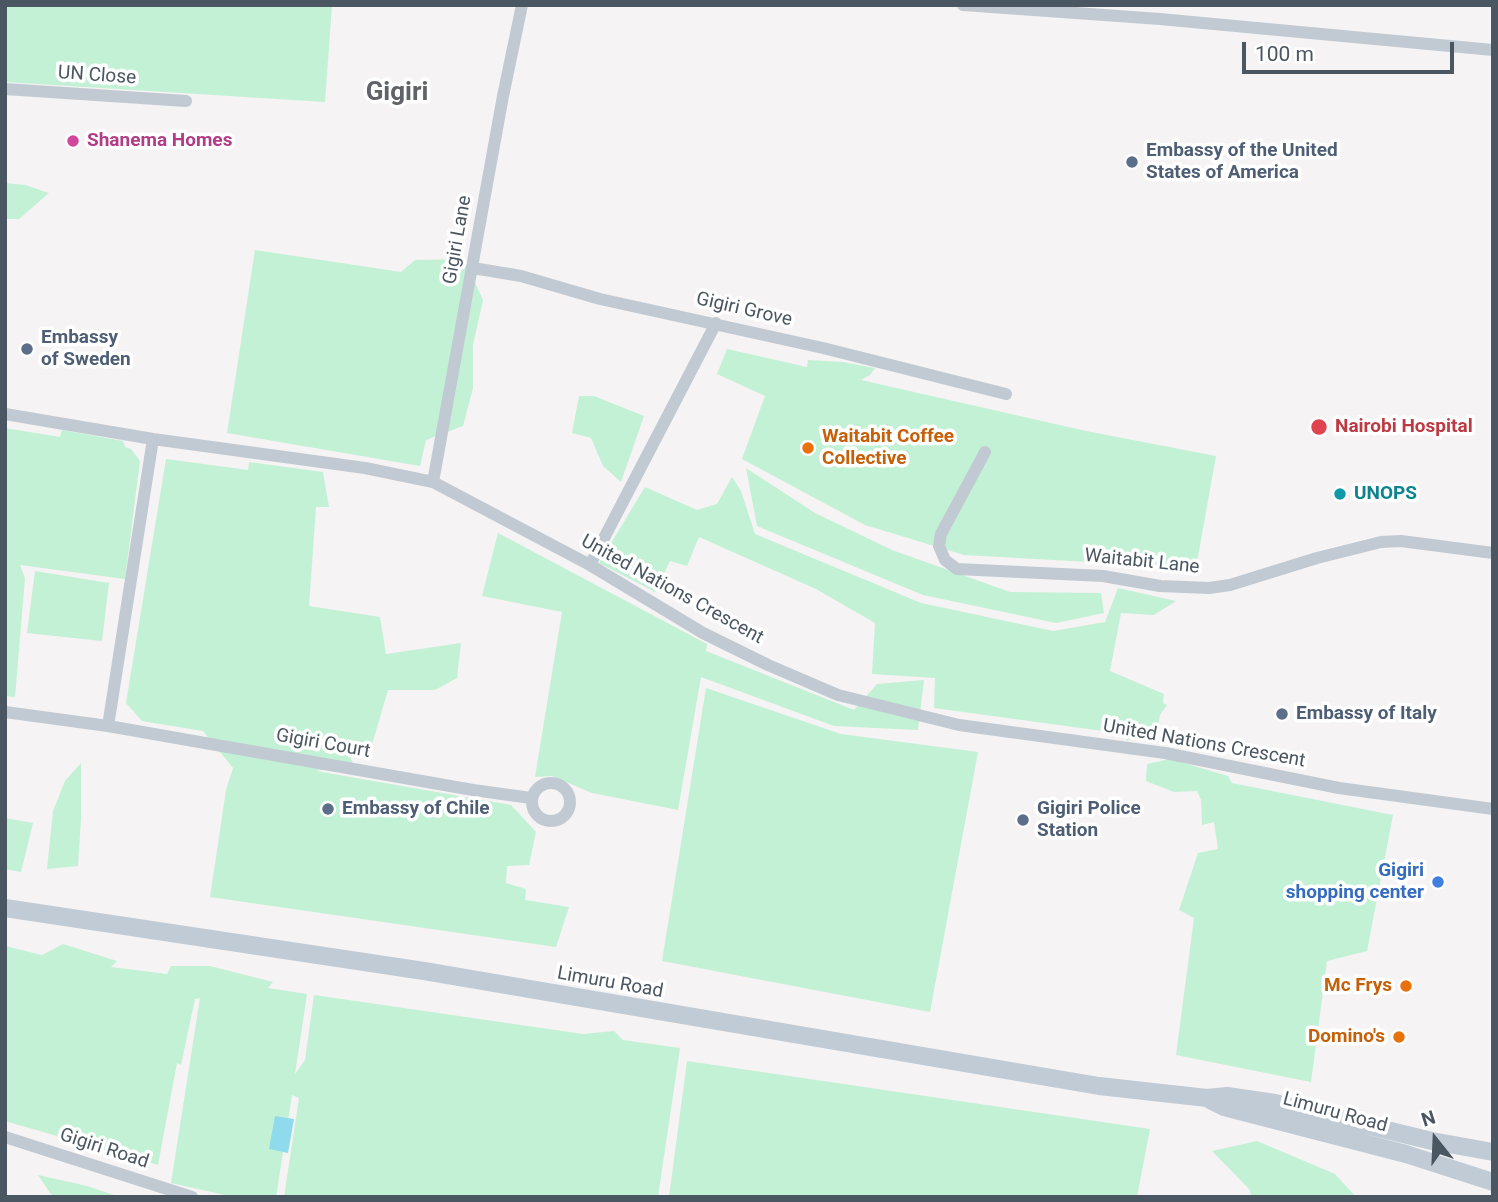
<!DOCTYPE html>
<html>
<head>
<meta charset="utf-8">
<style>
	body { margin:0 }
	#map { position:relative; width:1498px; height:1202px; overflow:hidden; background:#f5f3f3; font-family:Roboto,sans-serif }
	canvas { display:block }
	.frame { position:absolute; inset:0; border:7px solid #4a5661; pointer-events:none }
	.north { position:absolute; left:1400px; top:1104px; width:70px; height:70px; -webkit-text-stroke:5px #fff; paint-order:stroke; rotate:342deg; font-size:19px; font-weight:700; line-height:28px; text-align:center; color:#4a5661 }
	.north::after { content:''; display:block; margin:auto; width:24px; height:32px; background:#4a5661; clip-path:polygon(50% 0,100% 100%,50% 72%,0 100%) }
	.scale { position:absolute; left:1242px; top:42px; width:212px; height:32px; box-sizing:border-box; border:4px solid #4a5661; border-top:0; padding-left:9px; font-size:21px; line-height:24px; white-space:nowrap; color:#4a5661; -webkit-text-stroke:5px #fff; paint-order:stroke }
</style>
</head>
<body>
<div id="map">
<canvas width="1498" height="1202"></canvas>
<div class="frame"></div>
<div class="north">N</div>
<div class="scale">100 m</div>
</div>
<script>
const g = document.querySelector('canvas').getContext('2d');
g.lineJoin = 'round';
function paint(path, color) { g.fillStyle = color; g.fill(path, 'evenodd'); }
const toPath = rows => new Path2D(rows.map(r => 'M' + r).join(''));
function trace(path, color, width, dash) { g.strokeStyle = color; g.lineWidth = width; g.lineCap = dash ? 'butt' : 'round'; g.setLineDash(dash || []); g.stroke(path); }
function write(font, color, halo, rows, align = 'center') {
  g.font = font + ' Roboto,sans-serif'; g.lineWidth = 7; g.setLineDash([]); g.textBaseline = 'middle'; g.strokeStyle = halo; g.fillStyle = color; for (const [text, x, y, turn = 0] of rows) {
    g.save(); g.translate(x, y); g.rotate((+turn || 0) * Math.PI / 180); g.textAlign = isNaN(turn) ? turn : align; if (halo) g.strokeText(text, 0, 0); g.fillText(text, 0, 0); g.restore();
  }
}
const green = toPath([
	[5,5,332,5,325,102,5,82],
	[5,183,25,185,49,193,19,219,5,219],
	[255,250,401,272,415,260,464,259,483,300,473,345,473,388,463,426,426,440,420,466,227,433],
	[727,349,807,367,808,360,843,362,875,368,870,375,861,380,1086,431,1216,456,1196,568,964,555,865,525,742,459,765,396,717,374],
	[594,396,644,416,621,482,603,466,591,438,572,433,579,396],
	[5,428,60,437,62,430,123,441,125,447,131,449,140,461,125,579,20,565,25,578,15,697,5,696],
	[166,459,248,470,249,462,323,472,329,507,316,507,309,606,380,617,386,654,461,643,457,678,435,690,388,690,368,758,350,756,353,764,316,771,511,805,536,832,529,865,507,866,506,883,526,889,525,900,569,907,556,947,210,897,226,790,233,768,203,731,142,721,126,703],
	[746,468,815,513,892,550,1010,592,1101,593,1104,613,1056,623,923,595,757,526],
	[732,477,741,491,755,534,921,603,1053,631,1105,622,1118,588,1176,601,1154,615,1121,613,1110,671,1164,694,1163,703,1167,705,1160,715,1156,738,1138,735,1127,741,1125,734,934,708,935,678,872,674,875,623,816,589,699,537,687,566,670,561,655,592,599,563,645,487,697,510,717,504],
	[498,533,707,644,706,651,854,710,877,684,924,680,918,730,834,726,701,677,678,810,592,793,552,776,535,777,562,612,482,596],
	[35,571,109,583,102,641,27,633],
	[706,688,841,734,978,752,930,1012,662,961],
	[1170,759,1228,776,1232,783,1393,815,1367,951,1327,961,1311,1082,1176,1055,1194,918,1179,910,1198,853,1218,849,1214,822,1202,825,1201,800,1197,791,1174,792,1146,781,1147,764],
	[81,763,81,819,78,866,47,869,53,811,65,781],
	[5,818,33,823,21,872,5,869],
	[63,944,117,961,111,967,167,974,171,966,210,966,273,982,268,988,307,994,295,1074,305,1060,314,995,583,1034,614,1031,623,1040,680,1048,658,1197,284,1197,299,1098,292,1095,276,1197,234,1197,171,1183,200,998,195,999,181,1065,177,1063,158,1165,5,1121,5,946,42,955],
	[687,1061,1150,1129,1137,1197,669,1197],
	[1257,1141,1335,1174,1356,1197,1251,1197,1250,1190,1212,1151],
	[38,1175,87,1186,120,1197,53,1197]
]);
const water = toPath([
	[275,1116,294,1119,288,1153,269,1149]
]);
const street = toPath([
	[963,5,1160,19,1493,50],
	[5,89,186,101],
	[473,268,521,276,600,299,823,348,1006,394],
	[5,414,153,439,365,468,433,482,590,565,703,633,768,665,838,695,959,725,1165,753,1339,788,1493,809],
	[985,452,941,534,939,546,945,560,957,569,1103,576,1160,586,1209,588,1230,585,1317,558,1381,542,1401,541,1493,553],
	[433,482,503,96,522,5],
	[590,565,716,323],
	[5,712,108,726,473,790,531,798],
	[108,726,153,439],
	'532 802a19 19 0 1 1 38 0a19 19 0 1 1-38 0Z',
	[5,1137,192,1197]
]);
const secondary = toPath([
	[5,908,424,971,1099,1086,1207,1098,1227,1096,1275,1103,1432,1141,1493,1152],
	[1210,1100,1224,1107,1406,1154,1493,1182]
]);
const markers = [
	[73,141,7,"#d1479c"],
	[1132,162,7,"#5c6f8a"],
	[27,349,7,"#5c6f8a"],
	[1319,427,9,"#e0444e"],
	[808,448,7,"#e8710a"],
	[1340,494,7,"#0f9aa8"],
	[1282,714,7,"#5c6f8a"],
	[328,809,7,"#5c6f8a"],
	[1023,820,7,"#5c6f8a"],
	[1438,882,7,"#3f7fe0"],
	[1406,986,7,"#e8710a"],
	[1399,1037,7,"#e8710a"]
];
const streetNames = [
	["UN Close",97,76,4],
	["Gigiri Lane",458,240,-80],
	["Gigiri Grove",744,310,13],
	["Waitabit Lane",1142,562,6],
	["United Nations Crescent",672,590,29],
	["Gigiri Court",323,744,10],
	["United Nations Crescent",1204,744,10],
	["Limuru Road",610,983,10],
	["Limuru Road",1335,1113,15],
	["Gigiri Road",104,1149,18]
];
const hotelNames = [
	["Shanema Homes",87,141]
];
const serviceNames = [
	["Embassy of the United",1146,151],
	["States of America",1146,173],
	["Embassy",41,338],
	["of Sweden",41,360],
	["Embassy of Italy",1296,714],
	["Embassy of Chile",342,809],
	["Gigiri Police",1037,809],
	["Station",1037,831]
];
const healthNames = [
	["Nairobi Hospital",1335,427]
];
const foodNames = [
	["Waitabit Coffee",822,437,"left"],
	["Collective",822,459,"left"],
	["Mc Frys",1392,986],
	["Domino's",1385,1037]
];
const cultureNames = [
	["UNOPS",1354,494]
];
const shopNames = [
	["Gigiri",1424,871],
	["shopping center",1424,893]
];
const districtNames = [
	["Gigiri",397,93]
];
paint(green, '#c3f1d5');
paint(water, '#90daee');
trace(street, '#c1cad2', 12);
trace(secondary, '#c1cbd6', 18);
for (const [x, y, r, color] of markers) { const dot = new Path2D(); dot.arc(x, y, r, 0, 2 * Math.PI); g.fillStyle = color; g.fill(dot); trace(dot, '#fff', 2.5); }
write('19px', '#4a5661', '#fff', streetNames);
write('bold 19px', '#b23c85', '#fff', hotelNames, 'left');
write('bold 19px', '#4e5e75', '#fff', serviceNames, 'left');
write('bold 19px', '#be3a42', '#fff', healthNames, 'left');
write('bold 19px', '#c56008', '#fff', foodNames, 'right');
write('bold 19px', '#0d838f', '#fff', cultureNames, 'left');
write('bold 19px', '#366cbe', '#fff', shopNames, 'right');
write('bold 26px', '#5f6368', '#fff', districtNames);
</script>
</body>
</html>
